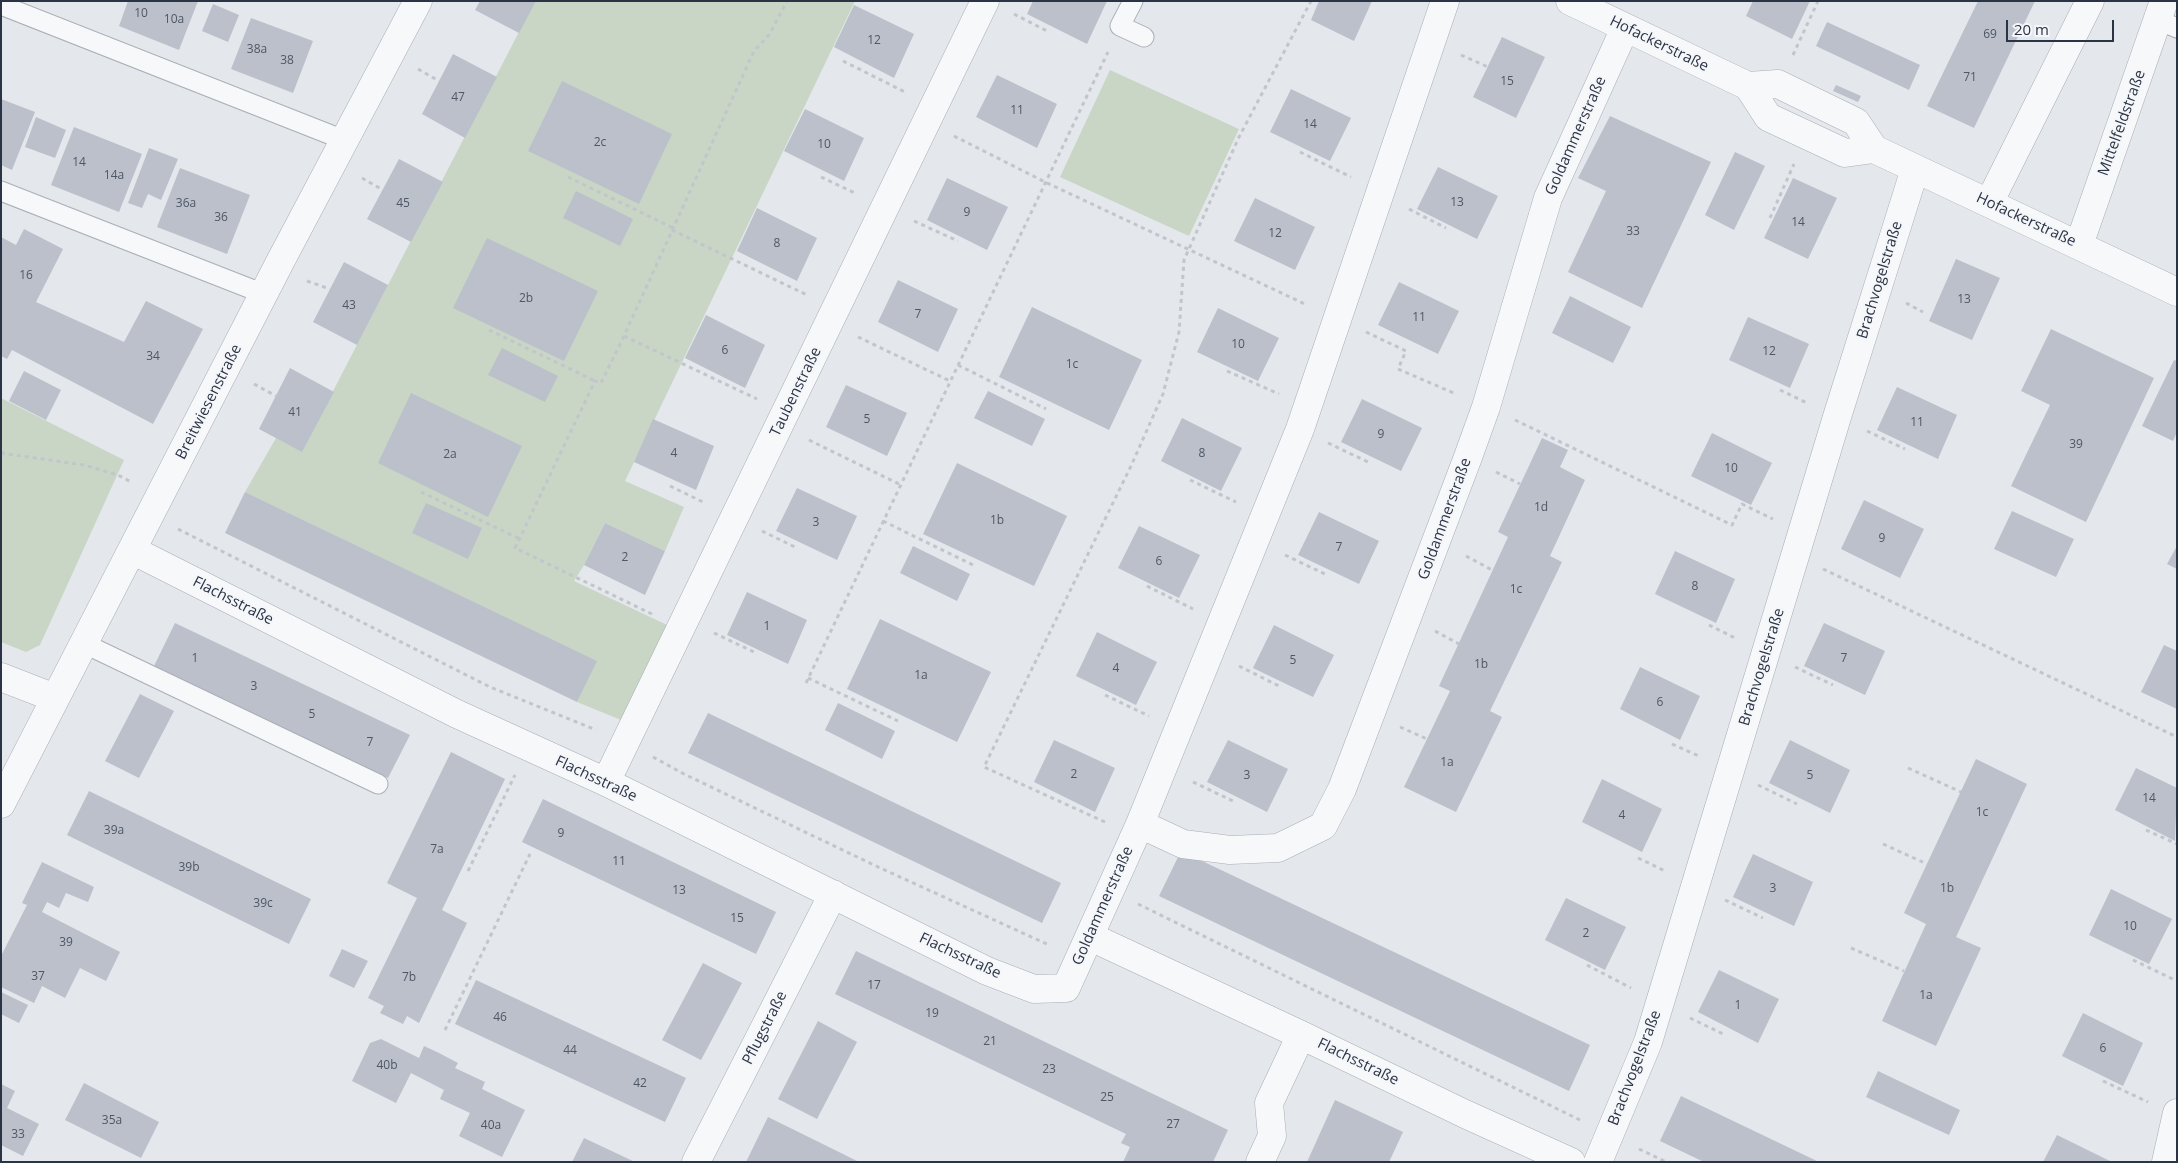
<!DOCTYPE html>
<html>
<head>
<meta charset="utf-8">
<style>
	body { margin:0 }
	#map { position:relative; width:2178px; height:1163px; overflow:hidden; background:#e4e7ec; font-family:"Open Sans",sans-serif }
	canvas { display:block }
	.frame { position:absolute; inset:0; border:2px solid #2b3445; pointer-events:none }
	.scale { position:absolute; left:2006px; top:20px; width:108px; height:22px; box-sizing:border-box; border:2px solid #2b3445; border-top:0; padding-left:6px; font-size:15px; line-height:18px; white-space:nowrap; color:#2b3445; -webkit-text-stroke:4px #f4f6f9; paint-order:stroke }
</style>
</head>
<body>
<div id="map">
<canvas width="2178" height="1163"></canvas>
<div class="frame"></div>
<div class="scale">20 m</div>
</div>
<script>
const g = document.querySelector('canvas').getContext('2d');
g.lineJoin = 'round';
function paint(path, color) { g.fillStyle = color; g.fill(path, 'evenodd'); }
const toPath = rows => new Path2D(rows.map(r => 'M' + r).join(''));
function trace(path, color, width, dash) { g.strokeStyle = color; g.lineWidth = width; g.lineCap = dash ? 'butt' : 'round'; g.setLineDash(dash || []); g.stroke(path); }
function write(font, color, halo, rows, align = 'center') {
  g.font = font + ' "Open Sans",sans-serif'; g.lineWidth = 4; g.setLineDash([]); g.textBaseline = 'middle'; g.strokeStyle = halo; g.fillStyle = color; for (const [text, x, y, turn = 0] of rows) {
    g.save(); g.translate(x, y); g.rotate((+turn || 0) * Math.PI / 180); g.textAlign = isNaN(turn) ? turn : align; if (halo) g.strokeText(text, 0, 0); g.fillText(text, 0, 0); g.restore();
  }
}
const green = toPath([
	[535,1,855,1,625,481,684,507,665,551,605,523,584,565,574,581,667,625,621,720,577,702,596,661,245,492,276,438,302,451],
	[1110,70,1239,129,1189,236,1060,177],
	[1,398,124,460,40,645,26,652,1,642]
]);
const building = toPath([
	[128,1,198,1,179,50,119,26],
	[480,1,536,1,519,33,475,10],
	[1033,1,1107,1,1087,44,1027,14],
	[1319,1,1372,1,1354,41,1311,20],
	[1753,1,1810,1,1792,39,1746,16],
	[1978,1,2035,1,1974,128,1927,106],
	[213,4,239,15,228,42,202,31],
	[854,5,914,34,894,78,834,47],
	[251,18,313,41,293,93,231,69],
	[1827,22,1920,65,1909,90,1816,46],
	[1502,37,1545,57,1516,118,1473,97],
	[453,54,497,77,465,138,422,114],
	[997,75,1057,104,1037,148,976,117],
	[562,81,672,134,639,204,528,151],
	[1836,85,1861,96,1858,102,1833,91],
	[1291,89,1351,118,1330,161,1270,132],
	[1,99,35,112,12,170,1,165],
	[805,109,864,138,844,181,784,151],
	[1610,116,1711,162,1642,308,1568,272,1606,191,1578,178],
	[36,117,66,130,55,158,25,147],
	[74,127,142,154,119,212,51,185],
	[149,148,178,159,161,200,148,194,142,208,128,203],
	[1735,152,1765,166,1734,230,1705,215],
	[399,159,443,182,411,242,367,219],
	[1438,167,1498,196,1477,239,1417,209],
	[180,168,250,195,227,254,157,227],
	[947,178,1008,207,987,250,927,220],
	[1793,178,1837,198,1808,259,1764,238],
	[576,191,633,219,620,246,563,218],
	[1255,198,1315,227,1295,270,1234,241],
	[757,208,817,238,797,281,737,251],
	[24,229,63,249,36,302,124,342,146,301,203,329,153,424,12,350,7,359,1,356,1,237,16,245],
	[487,238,598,291,564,361,453,308],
	[1956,259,2000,278,1972,340,1929,321],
	[344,262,388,285,357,345,313,322],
	[898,280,958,309,938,352,878,322],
	[1399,282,1459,311,1438,354,1378,325],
	[1570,296,1631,327,1613,363,1552,333],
	[1032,307,1142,360,1109,430,999,377],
	[1218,308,1279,338,1258,381,1197,352],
	[706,315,765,345,745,388,685,358],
	[1748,317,1809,344,1790,388,1729,360],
	[2051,329,2154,378,2086,522,2011,486,2050,405,2021,391],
	[502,348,558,376,545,402,488,375],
	[2174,360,2177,361,2177,432,2173,441,2142,426],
	[290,368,334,392,302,452,259,429],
	[24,371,61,390,46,420,9,401],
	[846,385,907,413,887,456,826,427],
	[1897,387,1957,415,1938,459,1877,430],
	[988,391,1045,419,1032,446,974,418],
	[411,393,522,446,488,517,378,463],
	[1362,399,1422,428,1401,471,1341,442],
	[1182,418,1242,448,1221,491,1161,461],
	[653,419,714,446,696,490,634,462],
	[1712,433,1772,463,1751,505,1691,476],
	[1542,438,1568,450,1560,467,1585,480,1550,556,1562,562,1490,711,1502,717,1456,812,1404,787,1450,691,1439,686,1508,537,1498,532],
	[957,463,1067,516,1034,586,923,534],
	[797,488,857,516,837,560,776,531],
	[245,492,597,661,577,702,225,533],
	[1864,500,1924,529,1900,578,1841,549],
	[426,503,482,528,468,559,412,533],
	[2012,511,2074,539,2056,577,1994,549],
	[1319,512,1379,541,1359,584,1298,555],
	[605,523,665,551,645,595,584,565],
	[1139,526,1200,555,1179,598,1118,568],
	[913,546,970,574,957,601,900,573],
	[2177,546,2177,569,2167,564],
	[1675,551,1735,579,1716,623,1655,594],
	[747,592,807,620,788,664,727,635],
	[880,619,991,672,957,742,847,689],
	[175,623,410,735,388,778,154,666],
	[1824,623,1885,651,1865,695,1804,666],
	[1274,625,1334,655,1313,697,1253,668],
	[1097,632,1157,662,1136,705,1076,676],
	[2164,645,2177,651,2177,709,2141,692],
	[1640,667,1700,696,1680,740,1620,709],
	[140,694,174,711,139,778,105,761],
	[838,703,895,731,882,759,825,730],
	[708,713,1061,883,1042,923,688,753],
	[1054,740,1115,768,1095,812,1034,782],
	[1228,740,1288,769,1267,812,1207,782],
	[1790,740,1850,770,1830,813,1769,783],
	[451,752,505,779,442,910,467,923,419,1023,407,1016,403,1024,380,1013,384,1006,368,998,417,898,387,883],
	[1976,759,2027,784,1956,937,1981,948,1936,1046,1882,1021,1926,924,1904,913],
	[2136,768,2177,788,2175,841,2115,810],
	[1602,779,1662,809,1642,852,1582,822],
	[89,791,311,899,289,944,67,835],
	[543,799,776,912,756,954,522,842],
	[1181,851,1590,1045,1569,1091,1159,896],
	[1753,854,1813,882,1794,926,1733,897],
	[42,862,94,887,88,902,66,893,59,908,47,902,42,912,120,952,106,981,80,968,65,998,42,986,34,1003,1,987,1,956,27,905,22,903],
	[2111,889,2172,919,2149,964,2089,935],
	[1566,898,1626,927,1605,970,1545,940],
	[342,949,368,961,354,988,329,976],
	[856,951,1228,1130,1213,1162,1123,1162,1130,1147,1121,1143,1126,1134,835,994],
	[703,963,742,983,701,1060,662,1040],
	[1719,970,1779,999,1758,1043,1698,1012],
	[476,980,686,1078,665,1122,455,1024],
	[1,992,28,1005,19,1023,1,1014],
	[2083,1013,2143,1043,2123,1086,2062,1056],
	[818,1021,857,1042,817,1119,778,1099],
	[381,1039,419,1058,424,1046,439,1053,458,1063,455,1068,485,1082,482,1089,525,1110,502,1157,459,1136,470,1113,440,1099,444,1090,411,1073,396,1103,352,1081,370,1043],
	[1878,1071,1960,1110,1949,1135,1866,1097],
	[84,1083,159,1122,141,1158,65,1120],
	[1,1084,15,1091,7,1108,39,1124,23,1156,1,1145],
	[1681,1096,1819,1162,1704,1162,1660,1141],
	[1335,1100,1403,1132,1389,1162,1307,1162],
	[768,1117,845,1155,859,1162,746,1162],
	[2057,1135,2112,1162,2043,1162],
	[584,1138,635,1162,572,1162]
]);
const path = toPath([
	[1014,14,1049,32],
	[1461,55,1488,67],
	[1793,55,1818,1],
	[843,61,905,92],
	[418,69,439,81],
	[954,136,1045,182,1307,305],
	[1300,152,1351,177],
	[568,177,673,228],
	[821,177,857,194],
	[362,178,383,190],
	[1409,209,1446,228],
	[1770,218,1794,164],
	[914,221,958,241],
	[672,230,807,295],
	[307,281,330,289],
	[1906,303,1923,312],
	[489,330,595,381],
	[1366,332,1406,351,1398,369,1456,394],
	[624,336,757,399],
	[858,337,950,381],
	[958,365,1046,409],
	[1227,371,1279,394],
	[254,384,276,396],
	[1780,390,1807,403],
	[1515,420,1732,525,1742,504,1773,519],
	[1867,431,1905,449],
	[809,440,901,485],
	[1328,443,1368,462],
	[1,453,84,465,118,475,131,482],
	[1496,472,1520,484],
	[1190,480,1236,502],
	[670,486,705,503],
	[421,492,520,539],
	[883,521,973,565],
	[178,529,490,687,596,730],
	[762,531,797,548],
	[1285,555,1327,575],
	[1466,556,1494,571],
	[1823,569,2177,737],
	[1147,586,1193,609],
	[652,614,515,548,595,381,601,383,624,336,754,51,769,35,787,1],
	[1709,625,1737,639],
	[1435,631,1459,644],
	[714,633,754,652],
	[1239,666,1281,687],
	[1795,667,1833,685],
	[808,678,898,721],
	[806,683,1108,52],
	[1105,695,1149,716],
	[1400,727,1427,739],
	[1672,744,1701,757],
	[653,757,684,774,876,866,1049,945],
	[1908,768,1961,792],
	[1193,782,1235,802],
	[1758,785,1797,804],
	[1105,822,984,767,1131,466,1163,394,1179,332,1184,260,1239,137,1311,1],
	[2146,830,2177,844],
	[1883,844,1927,864],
	[1638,858,1665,871],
	[468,871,515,775],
	[1725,900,1763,918],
	[1138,904,1580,1120],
	[1851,948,1904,971],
	[2133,960,2177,981],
	[1587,965,1631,988],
	[1690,1018,1723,1034],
	[445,1030,530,854],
	[2103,1081,2148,1102],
	[1639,1149,1666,1162]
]);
const service = toPath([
	[1133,1,1120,26,1144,37],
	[1,5,344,140],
	[2158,20,2177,28],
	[1,191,264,294],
	[83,643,378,784]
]);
const minor = toPath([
	[1570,1,1748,86,1778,84,1856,122,1874,149,2177,292],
	[1748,86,1768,117,1845,153,1874,149],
	[1989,203,2090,1],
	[2079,245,2164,1],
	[132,550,457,714,606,782,987,971,1034,989,1066,988,1140,824,1300,429,1445,1],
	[1,677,55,698],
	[606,782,985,1],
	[1,804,280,262,418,1],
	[1140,824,1183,844,1230,850,1278,848,1323,826,1342,789,1468,457,1486,407,1548,198,1625,28],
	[1091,937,1301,1035,1465,1114,1571,1162],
	[696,1162,833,894],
	[1260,1162,1272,1136,1269,1103,1301,1035],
	[1598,1162,1648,1042,1837,417,1915,169],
	[2166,1162,2177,1113]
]);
const numberNames = [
	["10",141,14],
	["10a",174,20],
	["69",1990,35],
	["12",874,41],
	["38a",257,50],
	["38",287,61],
	["71",1970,78],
	["15",1507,82],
	["47",458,98],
	["11",1017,111],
	["14",1310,125],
	["2c",600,143],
	["10",824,145],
	["14",79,163],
	["14a",114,176],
	["13",1457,203],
	["36a",186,204],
	["45",403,204],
	["9",967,213],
	["36",221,218],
	["14",1798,223],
	["33",1633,232],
	["12",1275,234],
	["8",777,244],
	["16",26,276],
	["2b",526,299],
	["13",1964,300],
	["43",349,306],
	["7",918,315],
	["11",1419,318],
	["10",1238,345],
	["6",725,351],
	["12",1769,352],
	["34",153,357],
	["1c",1072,365],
	["41",295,413],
	["5",867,420],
	["11",1917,423],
	["9",1381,435],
	["39",2076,445],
	["4",674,454],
	["8",1202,454],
	["2a",450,455],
	["10",1731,469],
	["1d",1541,508],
	["1b",997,521],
	["3",816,523],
	["9",1882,539],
	["7",1339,548],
	["2",625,558],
	["6",1159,562],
	["8",1695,587],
	["1c",1516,590],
	["1",767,627],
	["1",195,659],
	["7",1844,659],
	["5",1293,661],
	["1b",1481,665],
	["4",1116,669],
	["1a",921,676],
	["3",254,687],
	["6",1660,703],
	["5",312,715],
	["7",370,743],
	["1a",1447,763],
	["2",1074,775],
	["3",1247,776],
	["5",1810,776],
	["14",2149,799],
	["1c",1982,813],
	["4",1622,816],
	["39a",114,831],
	["9",561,834],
	["7a",437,850],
	["11",619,862],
	["39b",189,868],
	["3",1773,889],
	["1b",1947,889],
	["13",679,891],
	["39c",263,904],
	["15",737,919],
	["10",2130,927],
	["2",1586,934],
	["39",66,943],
	["37",38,977],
	["7b",409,978],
	["17",874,986],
	["1a",1926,996],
	["1",1738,1006],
	["19",932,1014],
	["46",500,1018],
	["21",990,1042],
	["6",2103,1049],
	["44",570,1051],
	["40b",387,1066],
	["23",1049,1070],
	["42",640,1084],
	["25",1107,1098],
	["35a",112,1121],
	["27",1173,1125],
	["40a",491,1126],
	["33",18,1135]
];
const streetNames = [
	["Hofackerstraße",1659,44,26],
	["Mittelfeldstraße",2122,123,-70],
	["Goldammerstraße",1576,136,-66],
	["Hofackerstraße",2026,220,25],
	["Brachvogelstraße",1880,280,-73],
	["Taubenstraße",796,392,-64],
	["Breitwiesenstraße",209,402,-63],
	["Goldammerstraße",1445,519,-70],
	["Flachsstraße",233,601,27],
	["Brachvogelstraße",1762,667,-73],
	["Flachsstraße",596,779,25],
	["Goldammerstraße",1103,906,-66],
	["Flachsstraße",960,956,25],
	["Pflugstraße",765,1028,-63],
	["Flachsstraße",1358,1062,26],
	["Brachvogelstraße",1635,1068,-69]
];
paint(green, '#c9d6c5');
paint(building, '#bbc0ca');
trace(service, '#a9aeb7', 21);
trace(minor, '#a9aeb7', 29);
trace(path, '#c2c5cb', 3, [4, 4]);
trace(service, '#f7f8fa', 19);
trace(minor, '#f7f8fa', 28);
write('12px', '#4f5766', null, numberNames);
write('15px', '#2b3445', '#f4f6f9', streetNames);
</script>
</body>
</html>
